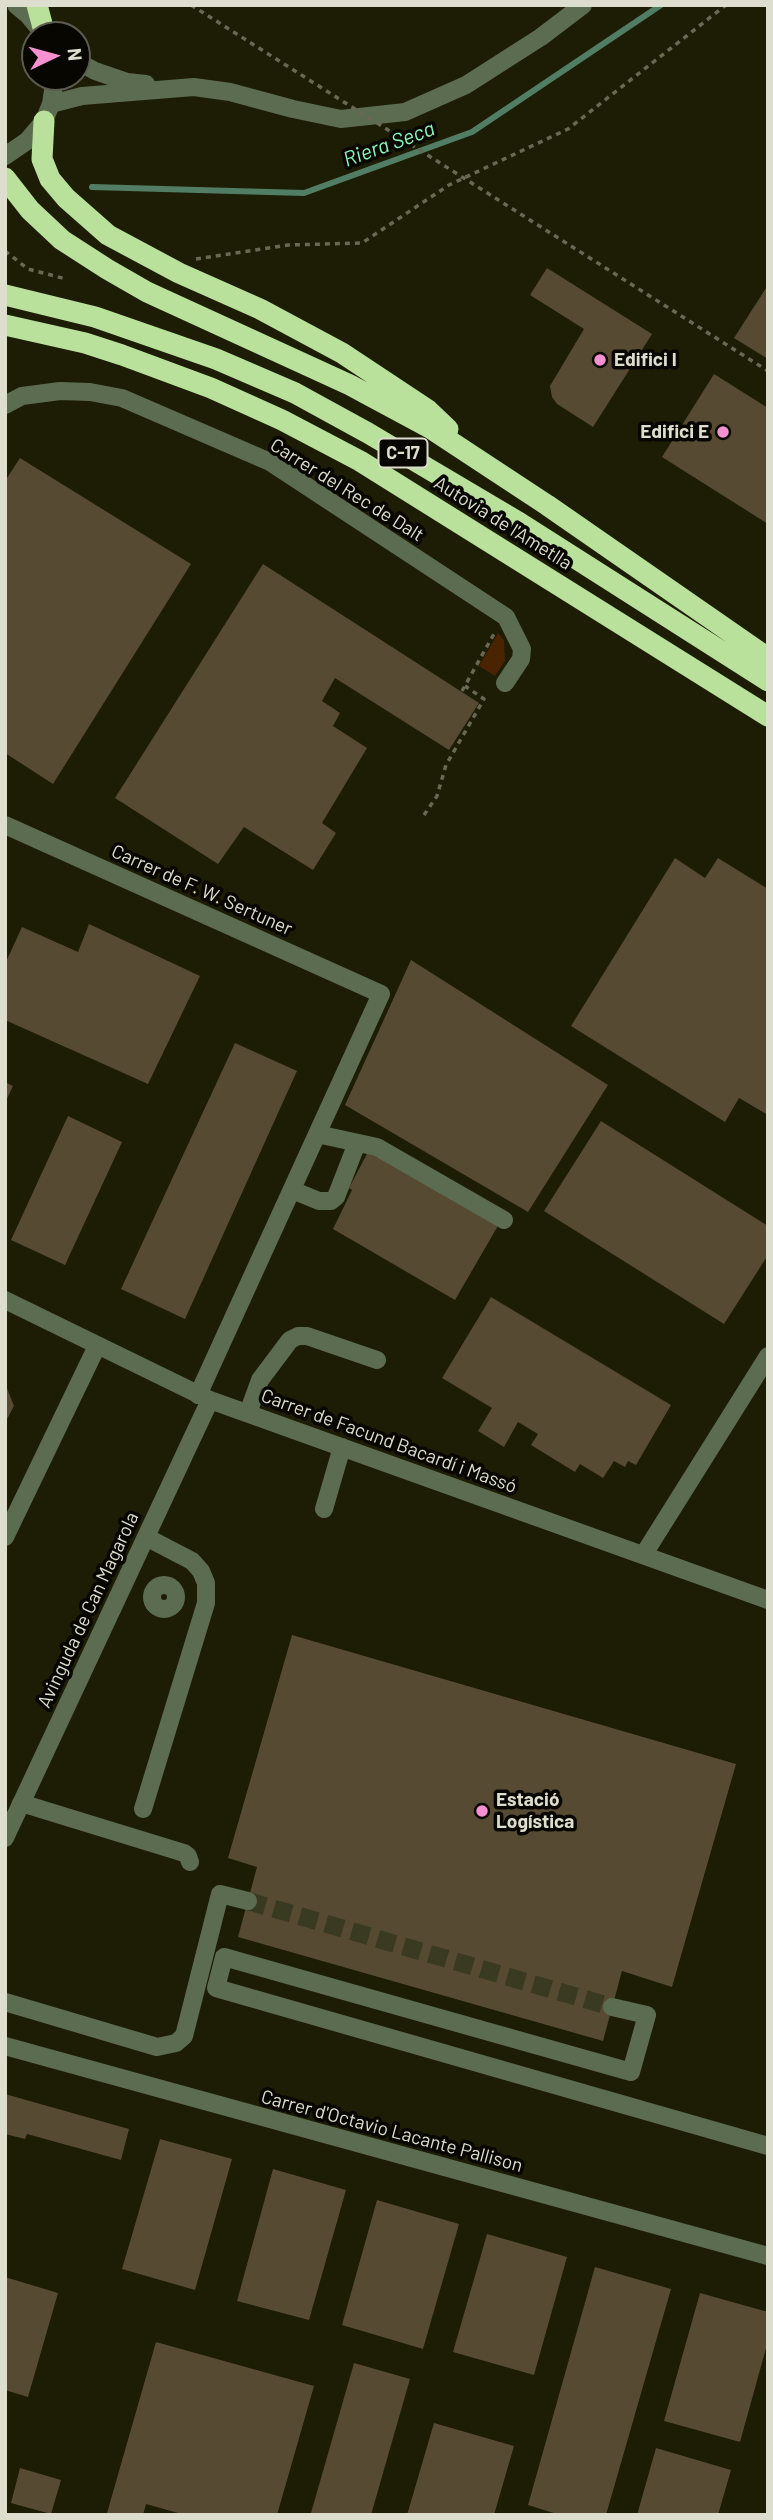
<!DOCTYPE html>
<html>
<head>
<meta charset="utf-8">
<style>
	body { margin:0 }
	#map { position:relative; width:773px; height:2520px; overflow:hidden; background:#1d1c04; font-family:Barlow,sans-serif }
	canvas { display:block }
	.frame { position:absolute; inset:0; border:7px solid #dedecf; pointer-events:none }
	.north { position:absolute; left:21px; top:21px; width:70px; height:70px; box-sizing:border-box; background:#070601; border:2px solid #5d5c53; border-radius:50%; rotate:85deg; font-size:19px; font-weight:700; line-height:28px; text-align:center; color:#dedecf }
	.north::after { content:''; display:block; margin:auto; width:24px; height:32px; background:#f591d2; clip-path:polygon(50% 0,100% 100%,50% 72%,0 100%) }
</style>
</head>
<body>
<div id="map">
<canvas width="773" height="2520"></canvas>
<div class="frame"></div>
<div class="north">N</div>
</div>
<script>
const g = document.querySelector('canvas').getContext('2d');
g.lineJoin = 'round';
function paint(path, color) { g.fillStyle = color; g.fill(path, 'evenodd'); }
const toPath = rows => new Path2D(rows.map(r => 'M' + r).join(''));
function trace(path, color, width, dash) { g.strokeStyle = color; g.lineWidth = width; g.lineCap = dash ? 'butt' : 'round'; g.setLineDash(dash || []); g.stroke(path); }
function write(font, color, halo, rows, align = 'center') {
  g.font = font + ' Barlow,sans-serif'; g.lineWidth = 7; g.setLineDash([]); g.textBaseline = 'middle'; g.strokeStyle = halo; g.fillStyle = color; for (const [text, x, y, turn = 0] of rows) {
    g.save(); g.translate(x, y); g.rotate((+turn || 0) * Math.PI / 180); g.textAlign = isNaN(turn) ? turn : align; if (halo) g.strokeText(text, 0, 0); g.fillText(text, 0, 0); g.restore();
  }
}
const green = toPath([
	[498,633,504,640,505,661,495,676,479,666]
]);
const stream = toPath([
	[92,187,304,193,472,132,661,5]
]);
const building = toPath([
	[547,268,652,334,593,427,557,404,552,397,550,386,584,329,530,295],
	[768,285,768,359,734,338],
	[714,374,768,408,768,524,662,457],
	[20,458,191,564,53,784,5,753,5,481],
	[263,564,479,703,449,750,335,678,322,701,340,713,333,726,367,748,322,823,336,833,313,870,244,827,218,864,115,798],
	[675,858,705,878,718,858,768,889,768,1115,739,1098,725,1122,571,1026],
	[89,924,200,976,148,1084,5,1020,5,964,22,927,78,952],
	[411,960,608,1085,528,1212,345,1105],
	[235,1043,297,1071,185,1319,121,1289],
	[5,1082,13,1086,5,1103],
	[68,1116,122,1142,65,1265,11,1240],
	[601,1121,768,1226,768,1255,724,1324,544,1211],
	[369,1150,499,1224,455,1300,333,1229,352,1190,349,1188],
	[491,1297,671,1405,636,1465,628,1461,625,1467,614,1461,603,1478,580,1464,575,1472,531,1445,538,1434,518,1422,504,1447,478,1431,492,1408,442,1378],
	[5,1383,14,1406,5,1423],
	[292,1635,736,1764,672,1987,622,1971,603,2041,238,1937,257,1867,228,1858],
	[5,2094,129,2129,121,2160,27,2134,25,2139,5,2134],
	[160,2139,232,2159,195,2290,122,2269],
	[273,2169,346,2190,309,2320,237,2301],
	[377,2200,459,2224,423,2349,342,2325],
	[487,2234,567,2257,534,2375,453,2352],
	[595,2267,671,2289,606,2515,560,2515,528,2505],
	[5,2277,58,2293,28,2397,5,2390],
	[700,2293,768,2312,768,2341,740,2442,664,2421],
	[156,2342,314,2386,277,2515,185,2515,146,2504,143,2515,107,2513],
	[354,2363,410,2379,371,2515,316,2515,311,2513],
	[434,2423,514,2446,494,2515,407,2515],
	[656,2448,731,2470,718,2515,637,2515],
	[20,2468,61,2480,51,2514,11,2503]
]);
const minorTunnel = toPath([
	[248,1901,612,2007]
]);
const path = toPath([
	[5,251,28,269,66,279],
	[196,259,288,245,362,243,449,185,568,129,726,5],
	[462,691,495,632],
	[424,815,437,796,446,765,484,699,465,686]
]);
const minor = toPath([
	[16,5,28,15,42,32],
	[77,61,95,71,127,82,146,84],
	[51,104,82,96,194,87,230,92,293,109,341,119,405,112,466,85,541,37,583,5],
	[5,156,27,141,44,121,51,104,55,77],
	[5,405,22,396,60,391,90,392,122,398,270,462,506,617,522,649,521,659,505,683],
	[5,825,381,994,198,1395],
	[317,1134,377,1147,504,1220],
	[292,1190,319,1201,331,1201,336,1197,357,1143],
	[5,1300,210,1400,768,1600],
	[248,1413,260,1380,290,1340,298,1336,307,1336,377,1360],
	[324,1509,342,1447],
	[5,1537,97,1346],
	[644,1554,768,1356],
	'152 1597a12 12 0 1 1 24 0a12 12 0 1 1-24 0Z',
	[21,1803,184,1853,188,1856,190,1862],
	[143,1809,206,1603,206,1583,201,1571,192,1561,146,1537],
	[5,1838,210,1400],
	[5,2002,157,2047,176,2043,184,2036,220,1894,248,1901],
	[612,2007,647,2015,631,2072,224,1957,216,1988,768,2146],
	[5,2046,768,2256]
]);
const highway = toPath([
	[37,5,45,35],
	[44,121,42,159,50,179,66,198,108,235,179,273,260,309,342,353,428,410,448,429],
	[5,178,30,210,62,240,107,269,147,292,350,385,430,428,547,505,768,658],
	[5,295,95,317,216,359,295,393,368,433,520,523,768,681],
	[5,325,85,343,122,355,211,388,282,420,360,461,768,716]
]);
const pathBridge = toPath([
	[191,5,768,371]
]);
const markers = [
	[600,360,7,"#f591d2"],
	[723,432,7,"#f591d2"],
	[482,1811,7,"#f591d2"]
];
const shields = [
	[403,453,49]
];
const shieldNames = [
	["C-17",403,453]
];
const poiNames = [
	["Edifici I",614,360],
	["Edifici E",709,432,"right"],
	["Estació",496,1800],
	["Logística",496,1822]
];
const streetNames = [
	["Carrer del Rec de Dalt",347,490,32],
	["Autovia de l'Ametlla",503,523,32],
	["Carrer de F. W. Sertuner",202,890,24],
	["Carrer de Facund Bacardí i Massó",389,1441,20],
	["Avinguda de Can Magarola",88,1610,-65],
	["Carrer d'Octavio Lacante Pallison",392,2131,15]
];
const waterNames = [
	["Riera Seca",389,144,-20]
];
paint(green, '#4a2300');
trace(stream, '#517d64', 6);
paint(building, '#564a32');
trace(minorTunnel, '#3a3922', 18, [18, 9]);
trace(path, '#696854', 3.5, [5, 5]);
trace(minor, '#5c6c51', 18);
trace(highway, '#b9e19b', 21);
trace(pathBridge, '#696854', 3.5, [5, 5]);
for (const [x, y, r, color] of markers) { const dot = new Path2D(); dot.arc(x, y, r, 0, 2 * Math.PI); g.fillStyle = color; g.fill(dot); trace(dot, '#070601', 2.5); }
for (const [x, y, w] of shields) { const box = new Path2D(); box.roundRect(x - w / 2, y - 14.5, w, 29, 5); g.fillStyle = '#070601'; g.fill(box); trace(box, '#dedecf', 2); }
write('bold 18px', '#dedecf', null, shieldNames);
write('bold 19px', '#dedecf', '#070601', poiNames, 'left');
write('19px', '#dedecf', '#070601', streetNames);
write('italic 21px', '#8af7bb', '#070601', waterNames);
</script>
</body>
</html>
